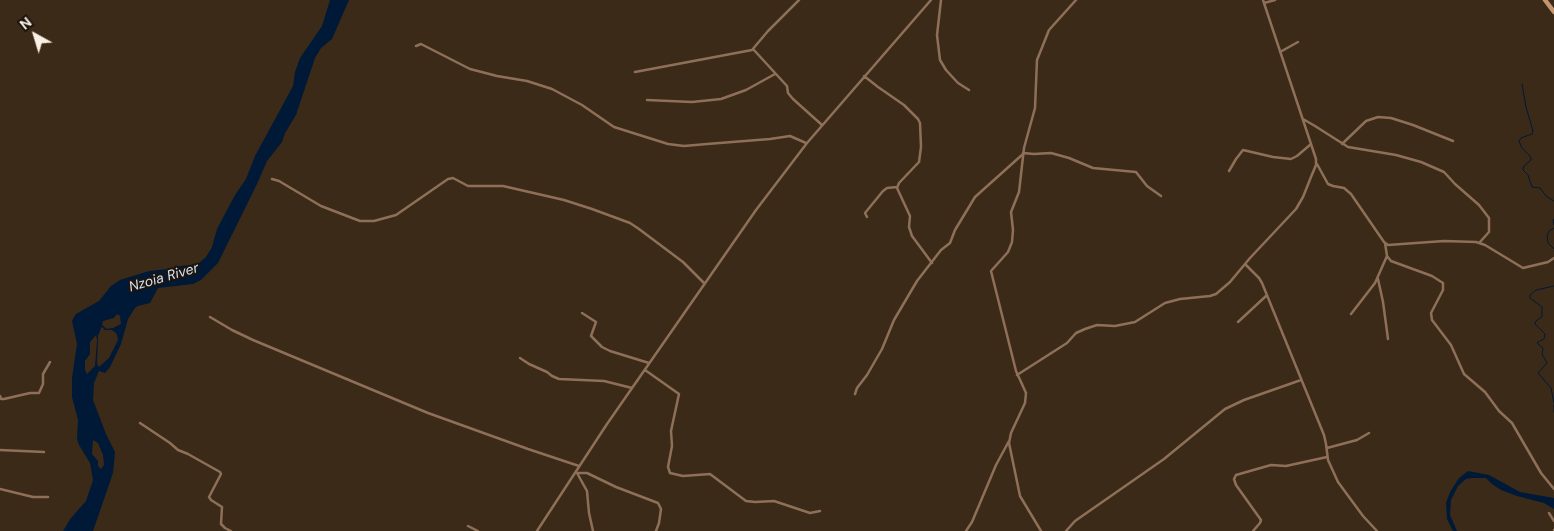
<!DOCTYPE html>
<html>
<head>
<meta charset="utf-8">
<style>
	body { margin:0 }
	#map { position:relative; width:1554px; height:531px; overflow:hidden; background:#3b2a18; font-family:"DM Sans",sans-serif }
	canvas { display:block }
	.north { position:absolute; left:10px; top:10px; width:50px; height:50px; -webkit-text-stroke:4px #1c140d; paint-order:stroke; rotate:321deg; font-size:14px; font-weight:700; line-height:20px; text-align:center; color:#faefe4 }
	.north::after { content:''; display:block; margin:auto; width:18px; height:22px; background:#faefe4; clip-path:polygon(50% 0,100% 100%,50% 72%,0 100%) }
</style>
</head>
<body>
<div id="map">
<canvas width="1554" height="531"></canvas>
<div class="north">N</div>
</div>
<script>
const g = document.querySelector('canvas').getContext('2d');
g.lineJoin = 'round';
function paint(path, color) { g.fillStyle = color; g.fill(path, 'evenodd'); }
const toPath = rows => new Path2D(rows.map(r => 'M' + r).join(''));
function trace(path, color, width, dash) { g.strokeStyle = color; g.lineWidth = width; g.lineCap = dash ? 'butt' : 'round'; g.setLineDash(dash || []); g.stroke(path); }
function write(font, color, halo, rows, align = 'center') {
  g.font = font + ' "DM Sans",sans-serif'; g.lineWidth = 4; g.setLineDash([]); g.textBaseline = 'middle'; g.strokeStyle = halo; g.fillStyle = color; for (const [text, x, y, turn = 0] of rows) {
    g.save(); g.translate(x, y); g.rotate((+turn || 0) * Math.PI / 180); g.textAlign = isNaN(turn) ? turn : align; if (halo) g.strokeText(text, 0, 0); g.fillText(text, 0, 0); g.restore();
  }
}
const water = toPath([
	[330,0,349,0,332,39,321,48,315,58,296,115,285,133,282,142,267,161,257,184,218,263,201,280,193,284,158,288,150,303,138,306,135,308,128,319,121,344,110,367,105,373,99,371,94,383,93,400,106,434,115,452,113,473,93,531,63,531,71,518,86,501,93,480,90,463,79,445,77,439,78,420,72,397,72,378,77,344,72,321,74,317,76,314,99,301,111,286,120,280,149,271,168,269,180,266,198,264,206,257,212,247,217,229,235,195,246,179,255,156,293,86,295,72,300,58,322,26],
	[117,314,120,316,121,324,113,328,107,329,102,325,103,321,114,318],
	[102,327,105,330,112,330,116,333,117,335,118,340,109,358,99,367,97,364,98,336,101,328],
	[96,335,97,340,95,366,87,374,85,370,85,361,90,354,90,342],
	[93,440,98,443,103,455,104,465,101,469,98,466,98,461,92,454],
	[1468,471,1489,475,1520,492,1554,498,1554,509,1544,503,1517,496,1501,490,1492,484,1486,478,1472,478,1466,479,1458,486,1451,500,1450,515,1457,531,1453,531,1447,519,1446,503,1450,492,1459,478]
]);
const stream = toPath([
	[1522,84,1526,107,1533,131,1532,134,1521,138,1519,141,1522,148,1529,155,1531,158,1531,160,1524,166,1523,170,1528,175,1532,187,1540,188,1546,196,1554,201],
	[1554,219,1553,221,1554,225],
	[1554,228,1549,231,1547,236,1548,243,1554,249],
	[1554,286,1536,290,1530,295,1530,298,1542,307,1542,317,1536,321,1535,324,1545,334,1544,339,1538,342,1537,343,1543,348,1542,354,1547,363,1538,373,1551,388,1554,403],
	[1554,405,1554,412]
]);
const street = toPath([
	[941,0,937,35,940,60,946,70,958,83,969,90],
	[1264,3,1275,0],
	[416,46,421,44,470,69,497,76,527,81,552,89,582,105,614,127,668,144,684,146,707,144,770,139,790,136,806,143],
	[753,49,787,86,788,93,793,99,822,125],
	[1280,52,1298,42],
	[635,72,752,50,768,31,799,0],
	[864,76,878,87,904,105,918,119,920,123,921,147,919,162,899,183,897,188,910,216,909,227,912,236,932,263],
	[647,100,692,102,721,99,746,90,775,74],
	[1303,119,1315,126,1348,147,1396,155,1421,162,1444,172,1455,184,1479,205,1489,218,1489,232,1480,242],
	[1342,144,1366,121,1378,117,1391,118,1413,125,1453,141],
	[1023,153,1034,154,1051,153,1069,158,1093,168,1136,172,1147,186,1161,196],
	[1317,164,1328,184,1333,186,1344,188,1351,194,1384,242,1388,245,1444,241,1476,242,1485,245,1523,268,1548,262,1554,258],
	[1229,171,1236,159,1243,150,1273,157,1291,159,1297,156,1311,144],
	[272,179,279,181,321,206,360,221,374,221,396,215,448,179,453,178,468,186,503,186,564,200,592,209,630,223,639,229,683,262,704,283],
	[867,217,865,213,883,191,887,188,897,187],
	[1385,243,1387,256,1391,261,1432,276,1443,283,1443,290,1431,313,1432,320,1451,345,1464,374,1485,392,1499,411,1512,423,1541,473,1554,489],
	[1245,264,1259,278,1262,283,1324,435,1326,444,1328,460,1338,482,1363,516,1377,531],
	[1378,279,1383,302,1388,339],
	[582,313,596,322,591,336,602,347,610,351,649,363],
	[1351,314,1375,283,1387,256],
	[210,317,232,330,253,340,428,413,528,449,579,466],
	[1238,322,1266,296],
	[520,358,529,364,547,372,552,376,559,379,604,381,632,388],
	[645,370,679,394,671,431,672,446,668,467,670,473,683,476,710,474,746,501,755,502,774,501,810,513,820,511],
	[1017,375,1067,343,1076,333,1085,329,1097,325,1115,326,1135,322,1165,303,1180,299,1210,296,1216,294,1230,282,1250,258,1296,209,1303,197,1311,177,1316,165,1316,159,1263,0],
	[855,394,857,388,867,375,882,349,894,320,917,281,941,250,950,243,955,230,975,197,1023,154],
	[0,396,1,399,4,399,30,393,39,393,43,384,43,374,50,362],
	[140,423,170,443,178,450,188,454,220,472,221,474,209,497,211,500,222,507,221,524,225,528,231,531],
	[1327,448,1357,440,1369,433],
	[0,450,44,452],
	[577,473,587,473,616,487,658,503,661,509,659,523,656,531],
	[577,473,587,491,589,513,593,531],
	[0,489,33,497,48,497],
	[1549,513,1554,521],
	[468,526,478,531],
	[537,531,607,424,756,210,807,143,931,0],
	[966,531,972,522,996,465,1009,441],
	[1041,531,1020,496,1009,443,1011,433,1025,403,1026,393,1016,371,991,271,1008,252,1012,242,1013,230,1011,212,1019,192,1024,148,1035,108,1037,60,1049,30,1076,0],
	[1066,531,1075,521,1164,459,1225,409,1244,400,1301,380],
	[1253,531,1260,523,1261,520,1236,485,1234,479,1236,475,1271,465,1286,466,1327,457],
	[1554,531,1554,530]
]);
const secondary = toPath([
	[1545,0,1554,12]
]);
const waterNames = [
	["Nzoia River",164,278,-16]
];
paint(water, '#001937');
trace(stream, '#001937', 1);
trace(street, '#8e7059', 2.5);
trace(secondary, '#c59570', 4.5);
write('italic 14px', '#d4e3f4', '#1c140d', waterNames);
</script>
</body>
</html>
